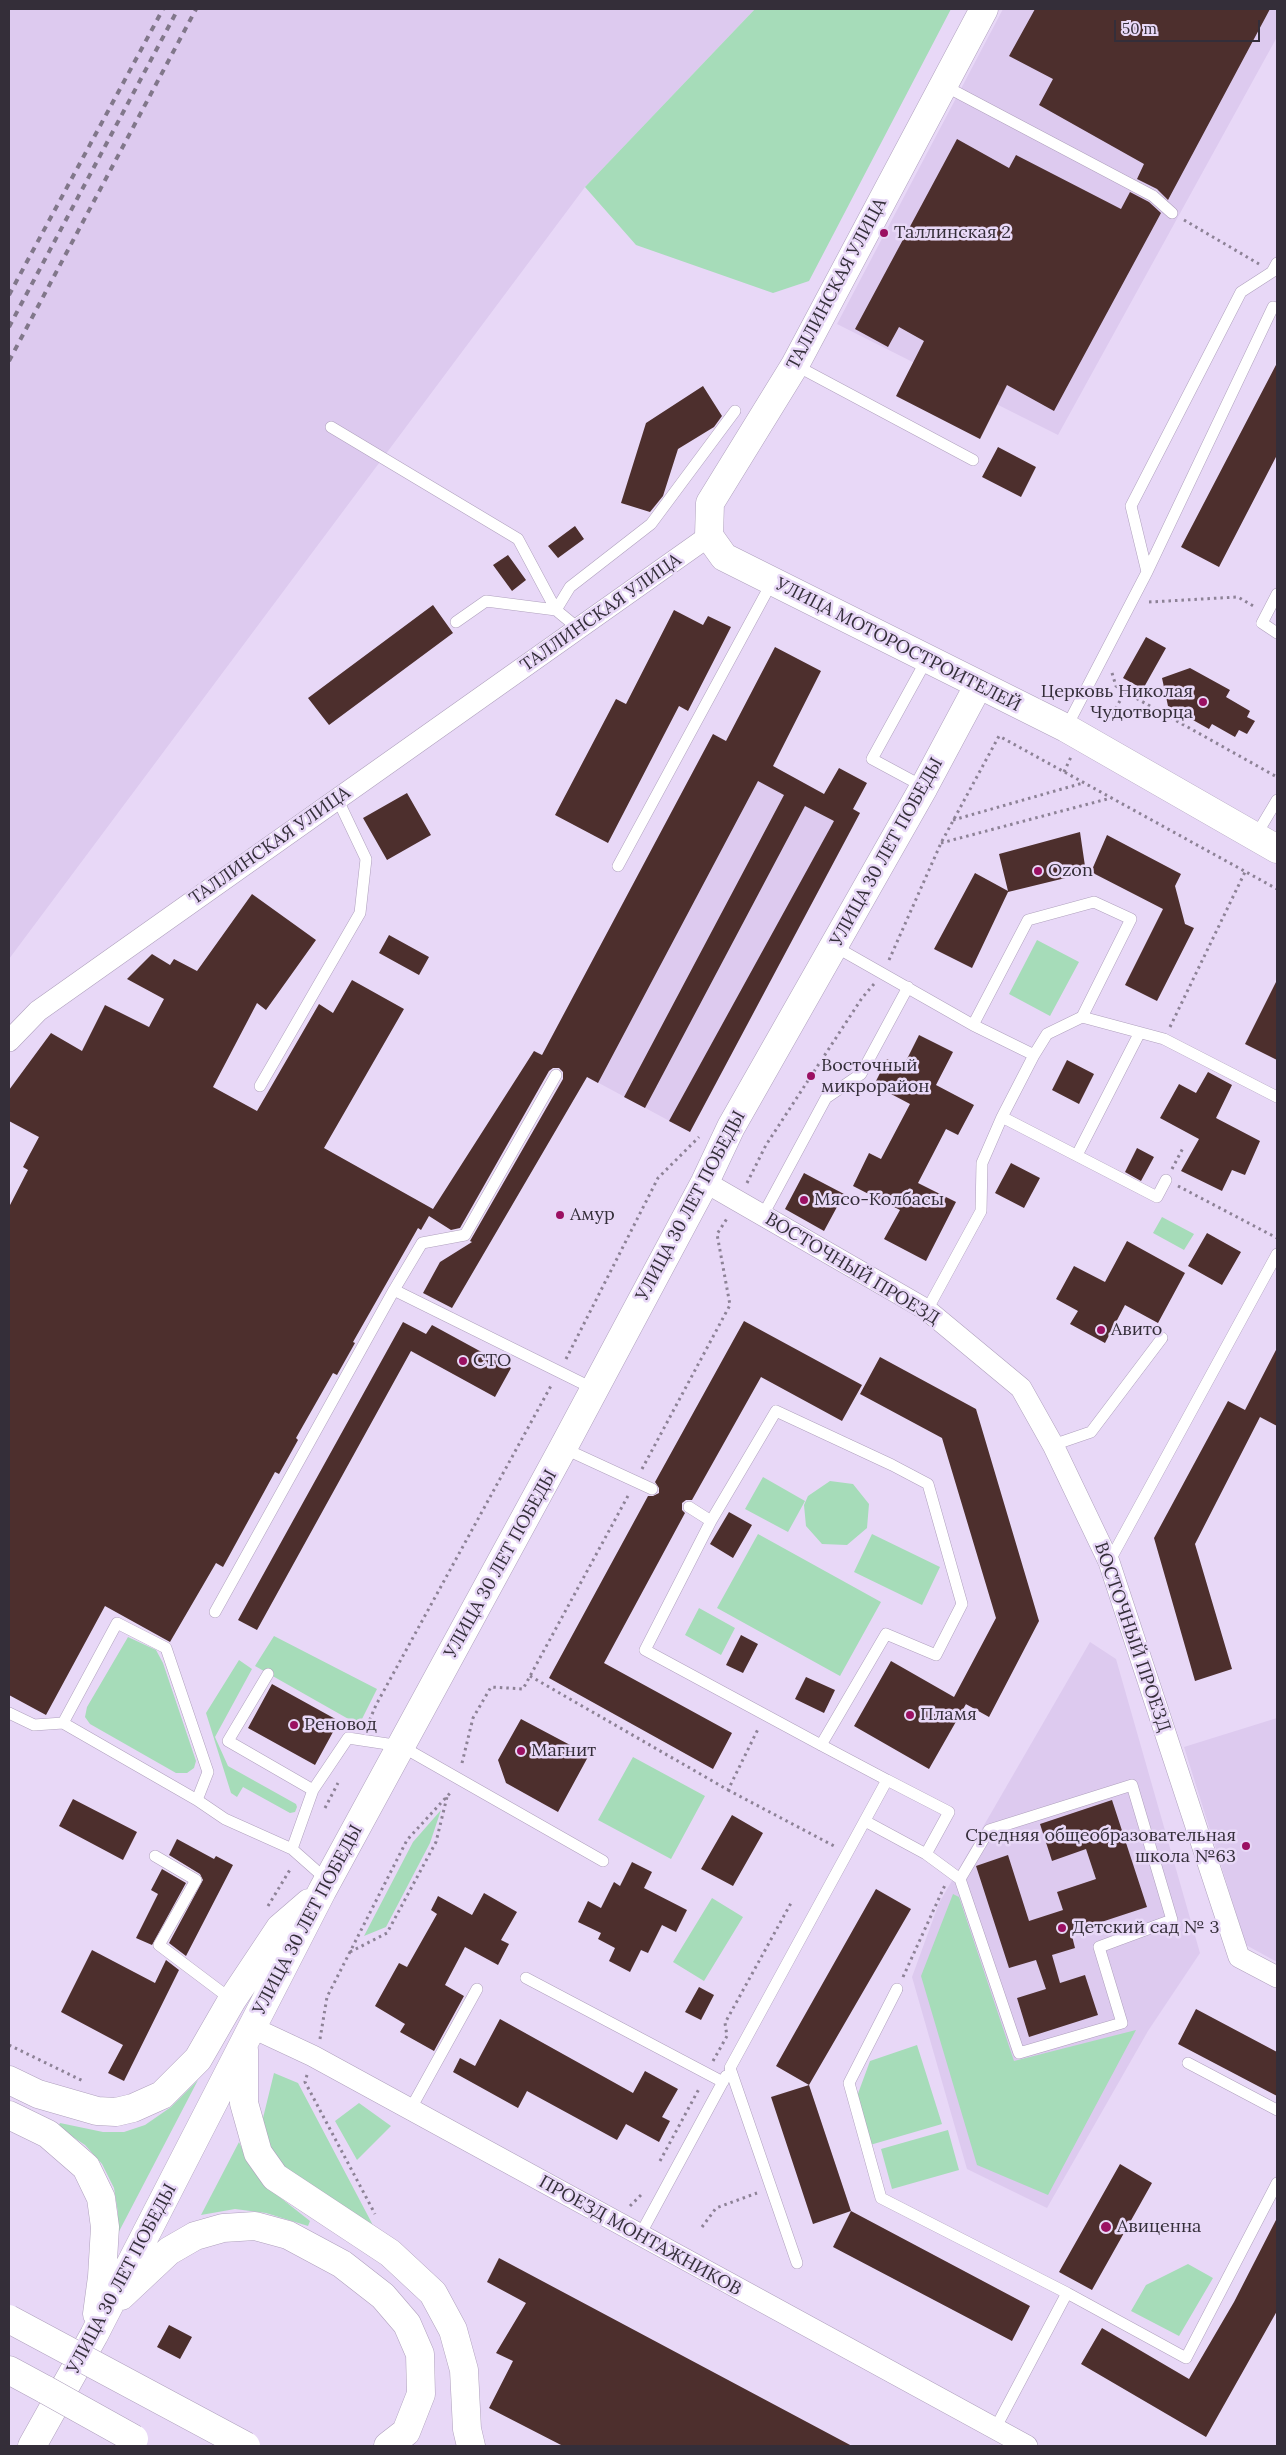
<!DOCTYPE html>
<html>
<head>
<meta charset="utf-8">
<style>
	body { margin:0 }
	#map { position:relative; width:1286px; height:2455px; overflow:hidden; background:#e8d8f7; font-family:Lora,serif }
	canvas { display:block }
	.frame { position:absolute; inset:0; border:10px solid #342e39; pointer-events:none }
	.scale { position:absolute; left:1114px; top:20px; width:146px; height:22px; box-sizing:border-box; border:2px solid #342e39; border-top:0; padding-left:6px; font-size:15px; line-height:18px; white-space:nowrap; color:#342e39; -webkit-text-stroke:4px #e8d8f7; paint-order:stroke }
</style>
</head>
<body>
<div id="map">
<canvas width="1286" height="2455"></canvas>
<div class="frame"></div>
<div class="scale">50 m</div>
</div>
<script>
const g = document.querySelector('canvas').getContext('2d');
g.lineJoin = 'round';
function paint(path, color) { g.fillStyle = color; g.fill(path, 'evenodd'); }
const toPath = rows => new Path2D(rows.map(r => 'M' + r).join(''));
function trace(path, color, width, dash) { g.strokeStyle = color; g.lineWidth = width; g.lineCap = dash ? 'butt' : 'round'; g.setLineDash(dash || []); g.stroke(path); }
function write(font, color, halo, rows, align = 'center') {
  g.font = font + ' Lora,serif'; g.lineWidth = 5; g.setLineDash([]); g.textBaseline = 'middle'; g.strokeStyle = halo; g.fillStyle = color; for (const [text, x, y, turn = 0] of rows) {
    g.save(); g.translate(x, y); g.rotate((+turn || 0) * Math.PI / 180); g.textAlign = isNaN(turn) ? turn : align; if (halo) g.strokeText(text, 0, 0); g.fillText(text, 0, 0); g.restore();
  }
}
const built = toPath([
	[9,9,755,9,585,187,9,959],
	[1003,9,1277,9,1277,37,1058,435,837,324],
	[713,734,860,813,690,1132,543,1053],
	[1090,1642,1116,1659,1200,1953,1148,2031,1047,2208,967,2169,912,1977,939,1903],
	[1277,1718,1277,1962,1246,1945,1184,1747]
]);
const green = toPath([
	[755,9,951,9,809,281,773,293,636,245,585,187],
	[1037,940,1079,962,1050,1016,1009,994],
	[1162,1217,1194,1234,1184,1250,1153,1233],
	[763,1477,805,1501,788,1532,745,1509],
	[830,1481,853,1484,869,1504,867,1528,847,1545,822,1544,806,1526,804,1505,808,1496],
	[758,1534,881,1602,840,1676,717,1608],
	[872,1534,940,1567,922,1605,854,1572],
	[699,1608,735,1628,721,1655,685,1635],
	[274,1636,377,1689,359,1725,255,1666],
	[128,1637,156,1650,163,1663,196,1761,194,1768,187,1773,176,1773,90,1724,85,1717,87,1707],
	[239,1660,252,1669,215,1737,228,1766,296,1804,297,1807,295,1812,290,1813,243,1787,237,1797,231,1793,206,1713],
	[633,1757,705,1796,671,1859,598,1820],
	[441,1810,430,1843,386,1927,364,1936,413,1842],
	[953,1894,959,1897,1014,2061,1136,2030,1048,2195,977,2165,921,1976],
	[712,1898,743,1917,704,1981,673,1962],
	[917,2045,942,2124,870,2145,856,2099,870,2061],
	[274,2073,298,2083,376,2231,287,2172,271,2151,263,2118],
	[198,2080,113,2243,118,2213,114,2188,102,2164,85,2145,58,2127,60,2123,103,2132,124,2132,145,2125,171,2107],
	[359,2103,391,2126,357,2160,335,2121],
	[948,2130,959,2170,892,2189,881,2149],
	[239,2142,249,2164,272,2191,310,2221,308,2226,266,2213,235,2209,201,2215],
	[1188,2264,1213,2278,1179,2336,1131,2311,1146,2285]
]);
const building = toPath([
	[1035,9,1270,9,1168,200,1157,189,1137,179,1144,164,1039,105,1053,79,1009,56],
	[957,139,1009,168,1016,155,1121,209,1130,192,1149,202,1161,213,1054,411,1007,385,980,439,896,396,924,341,899,327,888,347,855,329],
	[1277,363,1277,455,1219,567,1181,547],
	[703,386,722,416,714,427,678,449,663,496,650,512,621,503,646,423],
	[998,447,1036,467,1021,497,982,477],
	[575,526,584,539,558,558,548,546],
	[508,555,526,580,512,591,493,565],
	[433,605,453,633,329,725,308,698],
	[674,610,703,625,708,616,731,627,688,711,679,706,608,843,555,815,616,699,626,704],
	[1146,637,1166,648,1143,689,1123,678],
	[775,647,821,671,773,766,824,794,839,768,867,783,853,809,860,813,690,1132,669,1121,834,821,805,806,645,1108,624,1097,784,795,758,781,598,1083,587,1077,452,1308,423,1293,440,1262,472,1242,470,1241,563,1079,563,1072,559,1068,553,1068,549,1071,460,1228,451,1230,429,1216,421,1230,418,1228,353,1342,355,1343,337,1375,333,1373,296,1438,298,1440,279,1474,275,1472,223,1567,216,1563,170,1642,105,1606,46,1715,9,1695,9,1207,28,1170,23,1167,39,1137,9,1121,9,1090,51,1033,82,1051,105,1005,149,1027,164,999,127,979,152,954,170,965,174,959,197,971,252,894,316,940,266,1010,257,1003,213,1087,257,1111,319,1004,333,1013,352,980,404,1009,324,1148,433,1209,534,1051,542,1055,713,734,726,741],
	[1190,668,1230,690,1226,697,1250,711,1247,717,1255,721,1247,734,1239,730,1235,737,1212,724,1209,729,1168,706,1162,678],
	[407,793,431,835,387,860,363,818],
	[1080,832,1086,873,1008,892,972,968,934,949,975,873,1008,891,999,854],
	[1107,835,1181,874,1175,886,1185,924,1194,928,1157,1001,1125,985,1163,909,1091,872],
	[389,935,429,957,419,975,379,953],
	[1277,980,1277,1060,1245,1044],
	[919,1035,953,1052,936,1085,974,1105,958,1135,946,1129,918,1183,956,1202,926,1261,884,1239,900,1210,853,1186,869,1153,881,1159,910,1104,874,1085,887,1059,903,1067],
	[1067,1060,1094,1074,1079,1104,1052,1090],
	[1208,1072,1232,1085,1216,1118,1260,1141,1245,1175,1232,1170,1222,1191,1181,1171,1199,1139,1160,1118,1179,1084,1196,1093],
	[1137,1148,1154,1157,1141,1181,1125,1172],
	[1011,1163,1040,1178,1024,1208,995,1193],
	[804,1173,844,1194,824,1231,785,1209],
	[1207,1233,1241,1252,1222,1285,1188,1266],
	[1127,1241,1185,1273,1158,1323,1125,1305,1105,1343,1070,1324,1078,1311,1056,1299,1074,1266,1105,1282],
	[744,1321,862,1385,842,1421,761,1377,692,1500,686,1500,682,1503,682,1510,685,1513,604,1663,732,1733,713,1769,549,1678,648,1496,653,1496,659,1493,659,1488,655,1482],
	[403,1322,426,1334,432,1325,511,1368,495,1397,411,1351,257,1630,238,1620],
	[1277,1348,1277,1426,1260,1417,1195,1544,1232,1669,1195,1681,1154,1538,1228,1401,1245,1410],
	[880,1357,976,1409,1039,1621,989,1717,964,1703,966,1704,929,1769,854,1726,891,1661,954,1697,996,1618,942,1438,860,1394],
	[729,1512,752,1525,733,1558,710,1544],
	[741,1635,758,1644,743,1673,726,1665],
	[806,1677,835,1690,824,1713,795,1699],
	[272,1684,339,1721,315,1765,248,1728],
	[521,1719,589,1755,558,1812,506,1783,498,1760],
	[73,1799,137,1832,123,1860,59,1826],
	[1112,1800,1147,1907,1071,1932,1075,1948,1052,1955,1060,1983,1085,1975,1098,2015,1029,2037,1017,1998,1046,1989,1036,1960,1009,1968,976,1866,1008,1855,1029,1921,1063,1910,1057,1892,1096,1879,1086,1849,1052,1861,1040,1824],
	[732,1815,763,1833,733,1886,701,1869],
	[177,1839,214,1859,216,1856,233,1865,186,1956,169,1943,203,1880,200,1874,169,1855],
	[632,1862,652,1872,644,1888,687,1910,676,1932,662,1925,648,1953,641,1950,630,1972,609,1961,615,1948,598,1939,601,1933,578,1922,588,1901,601,1908,614,1882,620,1886],
	[162,1869,186,1883,152,1945,136,1938,158,1894,151,1890],
	[876,1889,911,1909,809,2085,851,2211,813,2224,771,2097,809,2085,776,2066],
	[484,1893,517,1912,501,1940,509,1944,498,1965,465,1947,445,1985,464,1996,434,2051,400,2032,405,2024,375,2006,399,1963,407,1967,437,1914,431,1910,438,1896,472,1915],
	[92,1950,155,1983,166,1960,179,1970,124,2081,108,2073,123,2045,61,2012],
	[699,1987,714,1995,701,2020,685,2012],
	[1196,2009,1277,2052,1277,2096,1178,2044],
	[500,2019,633,2093,645,2071,678,2089,662,2117,670,2121,659,2142,626,2124,617,2140,527,2091,518,2108,453,2072,460,2058,475,2066],
	[1120,2164,1152,2183,1092,2290,1059,2272],
	[851,2211,1030,2306,1012,2341,833,2247],
	[1277,2218,1277,2311,1206,2437,1081,2364,1102,2328,1189,2379,1234,2302],
	[499,2258,852,2446,563,2446,489,2408,513,2361,496,2353,526,2303,487,2282],
	[169,2325,192,2337,180,2359,157,2347]
]);
const path = toPath([
	[1184,220,1259,264],
	[1149,602,1238,597,1255,607],
	[1112,673,1116,686,1125,692],
	[1109,720,1125,692,1277,777],
	[1064,772,1071,757],
	[953,820,1083,783],
	[941,843,1111,798],
	[889,960,941,843,999,736,1277,889],
	[1170,1027,1245,872],
	[1172,1169,1184,1146],
	[747,1183,766,1145,862,998,874,984],
	[1178,1186,1277,1238],
	[566,1359,658,1178,699,1137],
	[642,1469,730,1305,717,1234,728,1217],
	[530,1676,728,1790,759,1727],
	[367,1726,376,1705,552,1384],
	[462,1763,473,1718,491,1687,523,1689,629,1494],
	[728,1790,836,1847],
	[325,1808,338,1783],
	[268,1906,291,1868],
	[350,1952,387,1933,436,1842,447,1797],
	[903,1977,945,1885],
	[320,2039,327,1997,407,1840,451,1792],
	[9,2045,83,2081],
	[713,2061,727,2036,725,2023,791,1903],
	[307,2075,305,2082,375,2214],
	[660,2161,700,2087],
	[630,2206,643,2193],
	[702,2227,716,2208,757,2193]
]);
const lane = toPath([
	[943,85,1153,196,1172,213],
	[795,365,973,460],
	[331,427,518,539,556,610],
	[1147,572,1273,307],
	[1277,594,1262,623,1277,633],
	[556,610,570,587,651,524,735,411],
	[456,622,486,601,556,610,579,629],
	[1066,728,1147,572,1131,506,1241,292,1272,272,1277,263],
	[924,787,872,759,927,659],
	[1255,837,1277,800],
	[618,866,772,582],
	[834,946,973,1025,1034,1055,1047,1034,1082,1017,1164,1039,1277,1097],
	[973,1025,1028,920,1094,902,1131,919,1082,1017],
	[1034,1055,1002,1117,1157,1197,1166,1180],
	[556,1075,465,1235,422,1243,394,1290,594,1389],
	[260,1086,360,913,366,859,337,798],
	[1077,1155,1139,1034],
	[763,1215,826,1098,861,1074,908,987],
	[927,1310,981,1211,982,1163,1002,1117],
	[1053,1445,1091,1432,1162,1338],
	[563,1448,652,1489],
	[689,1507,711,1521],
	[1109,1562,1277,1254],
	[215,1612,394,1290],
	[268,1674,228,1741,313,1790],
	[9,1713,34,1725,63,1723],
	[197,1800,208,1772,166,1648,117,1623,63,1723,197,1800,225,1819,292,1849,327,1880],
	[865,1821,926,1854,949,1812,887,1780],
	[292,1849,313,1790,348,1738,401,1746,603,1861],
	[926,1854,960,1879,1019,2053,1122,2023,1099,1947,1172,1920,1132,1785,989,1830,960,1879],
	[155,1856,196,1880,159,1945,232,2000],
	[526,1978,723,2082],
	[897,1989,849,2083,881,2198,1067,2293,995,2429],
	[1188,2063,1277,2110],
	[410,2110,477,1989],
	[640,2235,726,2076],
	[797,2263,730,2068,887,1780,821,1745,645,1650,711,1521,776,1411,892,1465,928,1484,962,1604,936,1655,886,1634,821,1745],
	[1067,2293,1186,2358,1277,2183]
]);
const street = toPath([
	[9,1041,38,1011,709,536],
	[705,1182,927,1310,1021,1388,1053,1445,1109,1562,1239,1957,1277,1977],
	[251,2027,313,2056,1027,2446]
]);
const secondary = toPath([
	[984,9,795,365,710,503,709,536,724,557,1066,728,1277,849],
	[244,2050,244,2103,258,2153,275,2177,390,2253,433,2293,453,2330,464,2370,467,2429,471,2446],
	[9,2080,38,2094,97,2111,116,2112,133,2108,162,2095,198,2059,232,2000,280,1928,309,1903],
	[9,2115,48,2134,86,2167,101,2198,105,2227,102,2277,97,2314],
	[121,2296,169,2251,195,2236,223,2228,255,2226,288,2235,342,2264,383,2296,407,2324,420,2354,421,2394,406,2432,388,2446],
	[9,2370,46,2390],
	[32,2446,94,2335,322,1891,563,1448,705,1182,731,1127,924,787,978,686]
]);
const rail = toPath([
	[9,295,163,9],
	[9,327,178,9],
	[9,361,196,9]
]);
const secondaryBridge = toPath([
	[9,2319,246,2446],
	[46,2390,134,2439]
]);
const markers = [
	[884,233,5,"#9b1062"],
	[1203,702,5,"#9b1062"],
	[1038,871,5,"#9b1062"],
	[811,1076,5,"#9b1062"],
	[804,1200,5,"#9b1062"],
	[560,1215,5,"#9b1062"],
	[1101,1330,5,"#9b1062"],
	[463,1361,5,"#9b1062"],
	[910,1715,5,"#9b1062"],
	[294,1725,5,"#9b1062"],
	[521,1751,5,"#9b1062"],
	[1246,1846,5,"#9b1062"],
	[1062,1928,5,"#9b1062"],
	[1106,2227,6,"#9b1062"]
];
const poiNames = [
	["Таллинская 2",894,233],
	["Церковь Николая",1193,692,"right"],
	["Чудотворца",1193,713,"right"],
	["Ozon",1048,871],
	["Восточный",821,1066],
	["микрорайон",821,1087],
	["Мясо-Колбасы",814,1200],
	["Амур",570,1215],
	["Авито",1111,1330],
	["СТО",473,1361],
	["Пламя",920,1715],
	["Реновод",304,1725],
	["Магнит",531,1751],
	["Средняя общеобразовательная",1236,1836,"right"],
	["школа №63",1236,1857,"right"],
	["Детский сад № 3",1072,1928],
	["Авиценна",1117,2227]
];
const streetNames = [
	["ТАЛЛИНСКАЯ УЛИЦА",837,284,-62],
	["ТАЛЛИНСКАЯ УЛИЦА",601,613,-35],
	["УЛИЦА МОТОРОСТРОИТЕЛЕЙ",898,645,27],
	["ТАЛЛИНСКАЯ УЛИЦА",270,846,-35],
	["УЛИЦА 30 ЛЕТ ПОБЕДЫ",887,852,-61],
	["УЛИЦА 30 ЛЕТ ПОБЕДЫ",691,1206,-62],
	["ВОСТОЧНЫЙ ПРОЕЗД",852,1269,31],
	["УЛИЦА 30 ЛЕТ ПОБЕДЫ",501,1564,-61],
	["ВОСТОЧНЫЙ ПРОЕЗД",1132,1637,71],
	["УЛИЦА 30 ЛЕТ ПОБЕДЫ",308,1920,-62],
	["ПРОЕЗД МОНТАЖНИКОВ",640,2236,29],
	["УЛИЦА 30 ЛЕТ ПОБЕДЫ",122,2279,-62]
];
paint(built, '#ddcaef');
paint(green, '#a6dcb9');
paint(building, '#4d2f2d');
trace(lane, '#afa0bd', 12);
trace(street, '#afa0bd', 22);
trace(secondary, '#afa0bd', 29);
trace(path, '#8d8296', 3, [2.5, 4]);
trace(lane, '#fff', 11);
trace(street, '#fff', 21);
trace(secondary, '#fff', 28);
trace(rail, '#81778a', 4, [6, 6]);
trace(secondaryBridge, '#afa0bd', 29, []);
trace(secondaryBridge, '#fff', 28);
for (const [x, y, r, color] of markers) { const dot = new Path2D(); dot.arc(x, y, r, 0, 2 * Math.PI); g.fillStyle = color; g.fill(dot); trace(dot, '#e8d8f7', 2); }
write('18px', '#342e39', '#e8d8f7', poiNames, 'left');
write('18px', '#342e39', '#e8d8f7', streetNames);
</script>
</body>
</html>
